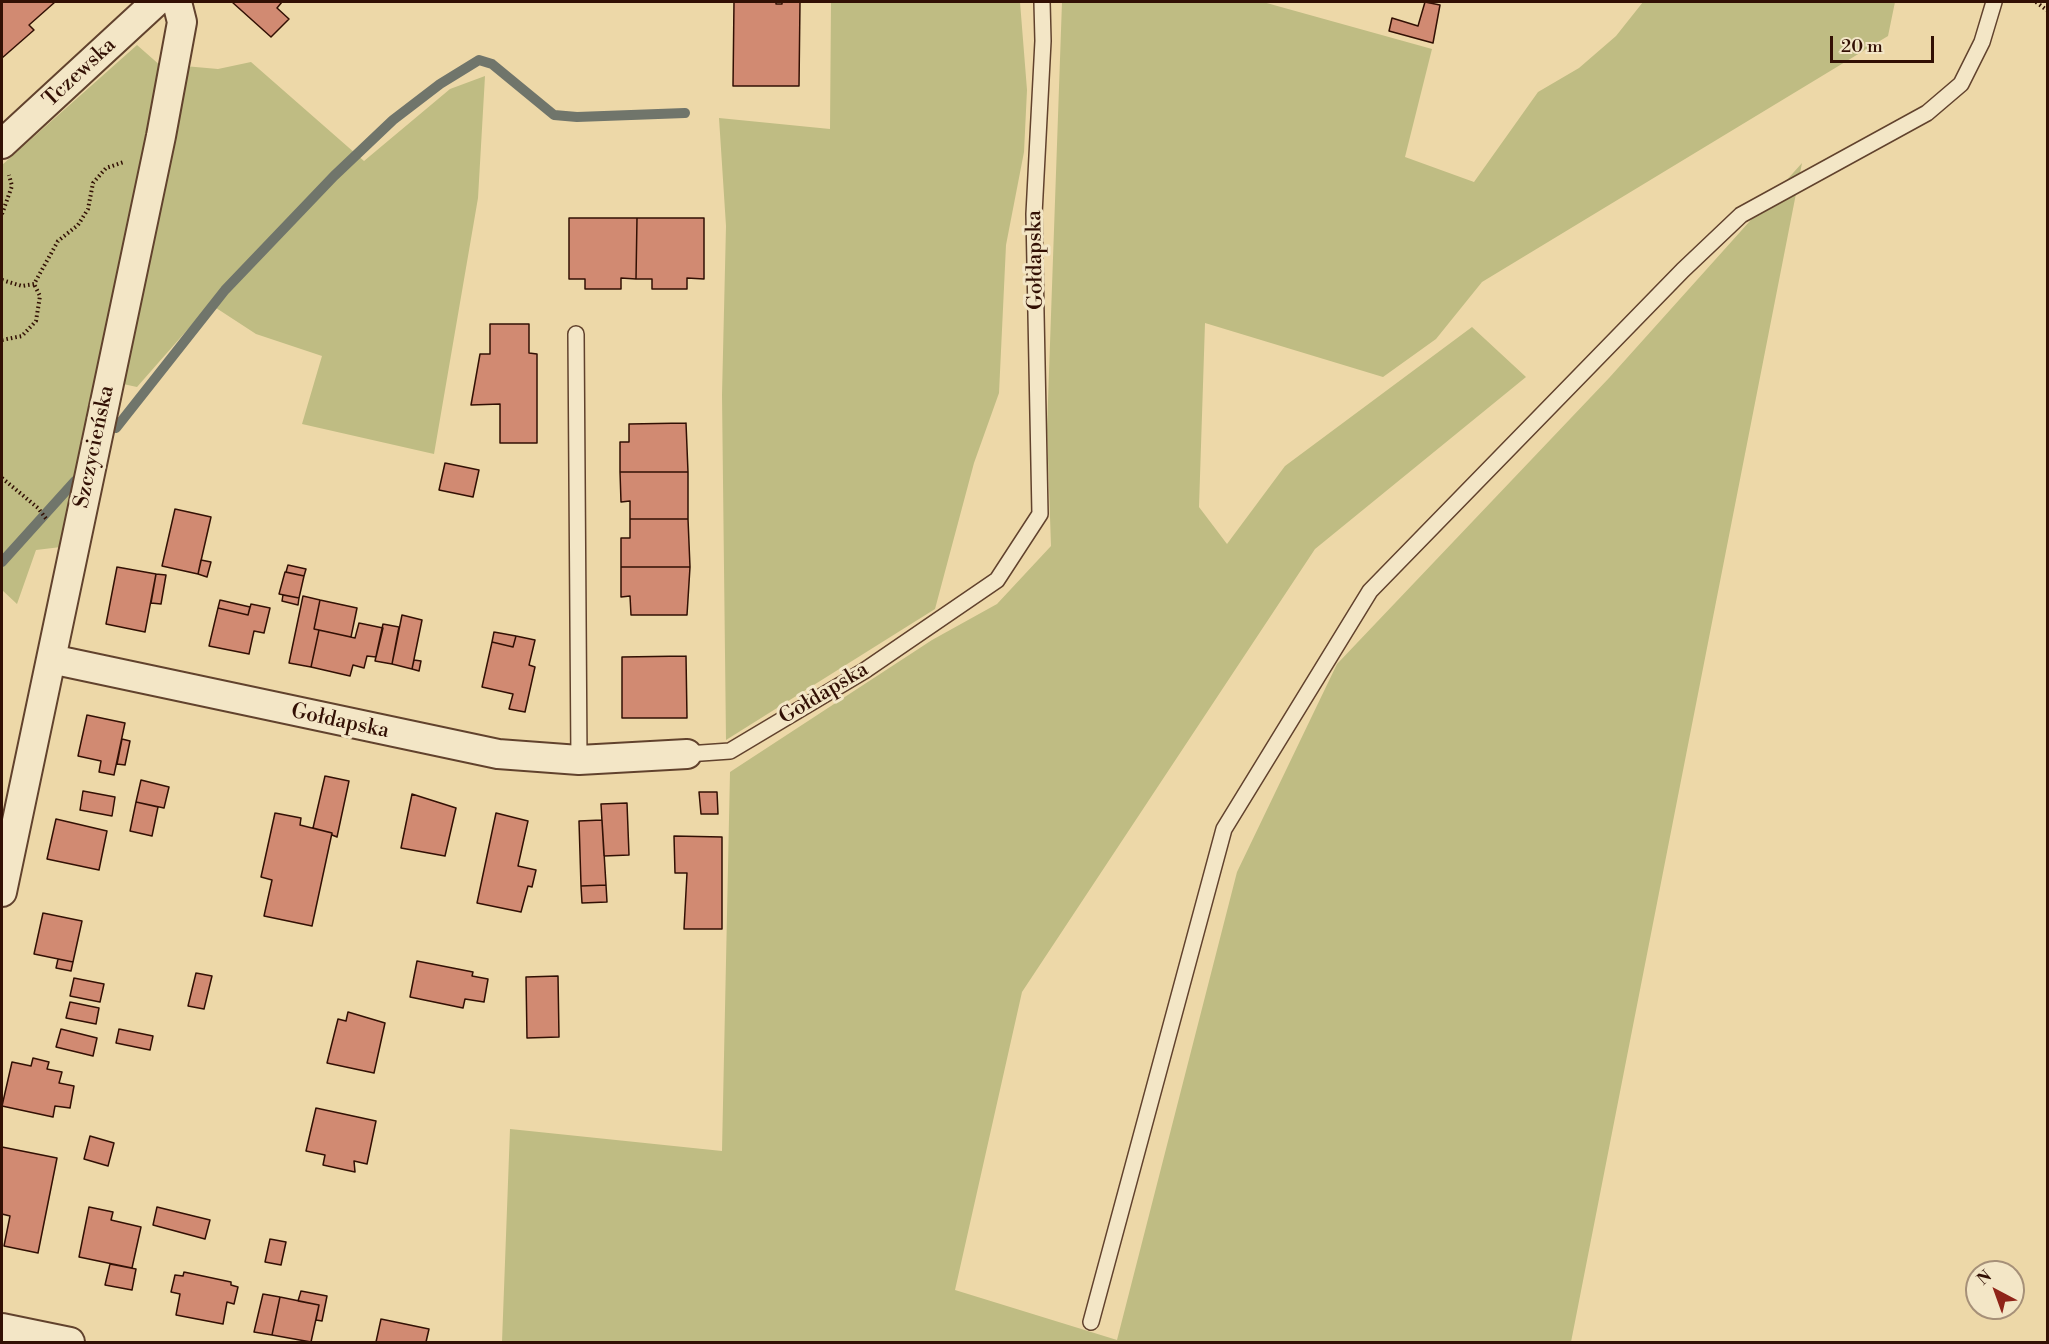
<!DOCTYPE html>
<html>
<head>
<meta charset="utf-8">
<style>
	body { margin:0 }
	#map { position:relative; width:2049px; height:1344px; overflow:hidden; background:#edd8a8; font-family:"Libre Bodoni",serif }
	canvas { display:block }
	.frame { position:absolute; inset:0; border:3px solid #321004; pointer-events:none }
	.north { position:absolute; left:1965px; top:1260px; width:60px; height:60px; box-sizing:border-box; background:#f3e6c6; border:2px solid #a69078; border-radius:50%; rotate:319deg; font-size:16px; font-weight:700; line-height:24px; text-align:center; color:#321004 }
	.north::after { content:''; display:block; margin:auto; width:21px; height:27px; background:#8f2418; clip-path:polygon(50% 0,100% 100%,50% 72%,0 100%) }
	.scale { position:absolute; left:1830px; top:36px; width:104px; height:27px; box-sizing:border-box; border:3px solid #321004; border-top:0; padding-left:8px; font-size:18px; line-height:21px; white-space:nowrap; color:#321004; -webkit-text-stroke:4px #f3e6c6; paint-order:stroke }
</style>
</head>
<body>
<div id="map">
<canvas width="2049" height="1344"></canvas>
<div class="frame"></div>
<div class="north">N</div>
<div class="scale">20 m</div>
</div>
<script>
const c = document.querySelector('canvas').getContext('2d');
c.lineJoin = 'round';
function fill(path, color) {
  c.fillStyle = color;
  c.fill(path, 'evenodd');
}
function toPath(rows) {
  const path = new Path2D();
  for (const r of rows) {
    path.moveTo(r[0], r[1]);
    for (let i = 2; i < r.length; i += 2) path.lineTo(r[i], r[i + 1]);
  }
  return path;
}
function trace(path, color, width, dash) {
  c.strokeStyle = color;
  c.lineWidth = width;
  c.lineCap = dash ? 'butt' : 'round';
  c.setLineDash(dash || []);
  c.stroke(path);
}
function label(font, color, halo, rows, align = 'center') {
  c.font = font + ' "Libre Bodoni",serif';
  c.lineWidth = 6;
  c.setLineDash([]);
  c.textBaseline = 'middle';
  c.strokeStyle = halo;
  c.fillStyle = color;
  for (const [text, x, y, turn = 0] of rows) {
    c.save();
    c.translate(x, y);
    c.rotate((+turn || 0) * Math.PI / 180);
    c.textAlign = isNaN(turn) ? turn : align;
    if (halo) c.strokeText(text, 0, 0);
    c.fillText(text, 0, 0);
    c.restore();
  }
}
fill(toPath([
	[831,2,1020,2,1027,90,1024,152,1006,245,999,393,974,463,935,609,726,740,722,395,726,226,719,118,830,129],
	[1062,2,1263,2,1432,49,1405,157,1474,182,1538,92,1579,68,1616,36,1643,2,1895,2,1888,36,1482,282,1436,339,1383,377,1205,323,1199,507,1227,544,1285,466,1472,327,1526,377,1315,549,1022,992,955,1290,1117,1340,1237,872,1337,664,1609,378,1802,163,1571,1342,502,1342,510,1129,722,1151,730,772,932,640,997,604,1051,546,1047,429],
	[137,45,162,67,61,547,36,550,17,604,2,590,2,165],
	[251,62,364,161,450,89,485,76,478,198,434,454,302,424,322,356,256,334,210,304,137,387,123,384,184,66,218,69]
]), '#bfbc83');
trace(toPath([
	[116,428,225,290,334,176,393,120,440,84,479,60,492,64,554,115,577,117,685,113],
	[2,562,75,481]
]), '#70756b', 10);
const building = toPath([
	[2,2,55,2,29,25,34,30,2,58,2,2],
	[232,2,282,2,277,8,289,19,271,37,232,2],
	[734,2,776,2,776,4,782,4,782,2,800,2,799,86,733,86,734,2],
	[1425,2,1440,5,1433,43,1389,31,1392,18,1418,26,1425,2],
	[569,218,637,218,636,279,621,278,621,289,585,289,585,279,569,279,569,218],
	[637,218,704,218,704,279,687,278,687,289,652,289,652,279,636,279,637,218],
	[490,324,529,324,529,353,537,354,537,443,500,443,500,404,471,405,480,354,490,354,490,324],
	[686,423,688,472,620,472,620,442,629,442,629,424,686,423],
	[445,463,479,470,473,497,439,490,445,463],
	[620,472,688,472,688,519,630,519,630,501,621,502,620,472],
	[175,509,211,517,198,574,162,566,175,509],
	[630,519,688,519,690,567,621,567,621,538,630,538,630,519],
	[201,560,211,562,207,577,198,574,201,560],
	[288,565,306,569,304,576,286,572,288,565],
	[117,567,156,574,145,632,106,624,117,567],
	[621,567,690,567,687,615,631,615,630,596,621,597,621,567],
	[285,572,304,576,299,598,279,594,285,572],
	[156,574,166,575,161,604,151,603,156,574],
	[283,595,299,598,298,605,282,601,283,595],
	[303,596,320,600,314,629,319,630,311,667,289,663,303,596],
	[220,600,250,607,248,615,218,608,220,600],
	[320,600,357,608,351,637,314,629,320,600],
	[251,604,270,608,264,633,254,631,249,654,209,646,218,608,248,615,251,604],
	[402,615,422,620,412,669,392,664,402,615],
	[359,623,383,628,376,657,367,656,364,668,353,665,350,676,311,667,319,630,355,638,359,623],
	[383,624,399,627,392,664,375,661,383,624],
	[494,632,516,636,513,647,492,642,494,632],
	[516,636,535,640,529,665,535,667,525,712,509,709,513,694,482,687,492,642,513,647,516,636],
	[686,656,687,718,622,718,622,657,686,656],
	[414,660,421,661,419,671,412,669,414,660],
	[87,715,125,723,114,775,99,772,101,761,78,756,87,715],
	[122,739,130,741,125,765,117,764,122,739],
	[325,776,349,781,337,837,332,835,332,833,313,828,325,776],
	[141,780,169,787,164,808,136,802,141,780],
	[83,791,115,797,112,816,80,810,83,791],
	[699,792,717,792,718,814,701,814,699,792],
	[412,794,456,808,445,856,401,848,412,794],
	[136,802,158,807,152,836,130,831,136,802],
	[627,803,629,855,604,856,601,804,627,803],
	[275,813,301,818,300,825,332,833,312,926,264,916,272,880,261,877,275,813],
	[496,813,528,821,518,866,536,870,532,887,528,886,521,912,477,903,496,813],
	[56,819,107,831,99,870,47,859,56,819],
	[602,820,606,885,581,886,579,821,602,820],
	[674,836,722,837,722,929,684,929,687,873,675,873,674,836],
	[606,885,607,902,582,903,581,886,606,885],
	[43,913,82,921,73,962,34,954,43,913],
	[58,959,73,962,71,971,56,968,58,959],
	[417,961,473,972,472,976,488,979,484,1002,465,999,463,1008,410,997,417,961],
	[196,973,212,976,204,1009,188,1006,196,973],
	[558,976,559,1037,527,1038,526,977,558,976],
	[74,978,104,984,100,1002,70,996,74,978],
	[70,1002,99,1008,96,1024,66,1018,70,1002],
	[348,1012,385,1023,374,1073,327,1063,338,1019,346,1021,348,1012],
	[61,1029,97,1038,93,1056,56,1047,61,1029],
	[119,1029,153,1036,150,1050,116,1043,119,1029],
	[33,1058,49,1062,47,1069,62,1072,59,1083,74,1086,70,1108,55,1106,53,1117,2,1106,12,1062,31,1066,33,1058],
	[316,1108,376,1121,367,1164,354,1161,355,1172,323,1165,325,1155,306,1151,316,1108],
	[90,1136,114,1143,108,1166,84,1159,90,1136],
	[2,1147,57,1158,38,1253,4,1246,10,1216,2,1214,2,1147],
	[89,1207,113,1212,111,1220,141,1227,132,1268,79,1257,89,1207],
	[157,1207,210,1220,205,1239,153,1225,157,1207],
	[270,1239,286,1242,281,1265,265,1262,270,1239],
	[110,1264,136,1269,132,1290,105,1285,110,1264],
	[184,1272,231,1282,231,1285,238,1287,234,1304,227,1302,223,1324,176,1315,180,1294,171,1292,175,1275,183,1276,184,1272],
	[301,1291,327,1296,322,1321,316,1320,319,1305,298,1301,301,1291],
	[263,1294,280,1297,272,1335,254,1332,263,1294],
	[280,1297,319,1305,311,1342,272,1335,280,1297],
	[381,1319,429,1329,426,1342,376,1342,381,1319]
]);
fill(building, '#d18a72');
trace(building, '#321004', 1.5);
const service = toPath([
	[576,334,579,760],
	[687,754,730,751,864,671,997,580,1040,514,1034,214,1043,41,1042,2],
	[1091,1322,1224,829,1370,591,1683,270,1741,215,1927,113,1961,84,1982,42,1994,2]
]);
const minor = toPath([
	[2,144,156,2],
	[51,659,498,754,579,760,687,754],
	[2,892,161,136,182,22,177,2],
	[2,1328,70,1342]
]);
trace(service, '#61422d', 18);
trace(minor, '#61422d', 32);
trace(toPath([
	[2036,2,2048,11],
	[2,214,12,186,9,175],
	[2,280,22,286,34,284,58,241,78,225,88,209,93,183,106,168,124,162],
	[2,340,22,336,36,321,40,296,34,284],
	[2,478,38,508,47,520]
]), '#321004', 4, [1.5, 3]);
trace(service, '#f3e6c6', 15);
trace(minor, '#f3e6c6', 28);
label('21px', '#321004', '#f3e6c6', [
	["Tczewska",80,73,-43],
	["Gołdapska",1036,260,-91],
	["Szczycieńska",95,447,-78],
	["Gołdapska",824,694,-31],
	["Gołdapska",340,722,12]
]);
</script>
</body>
</html>
